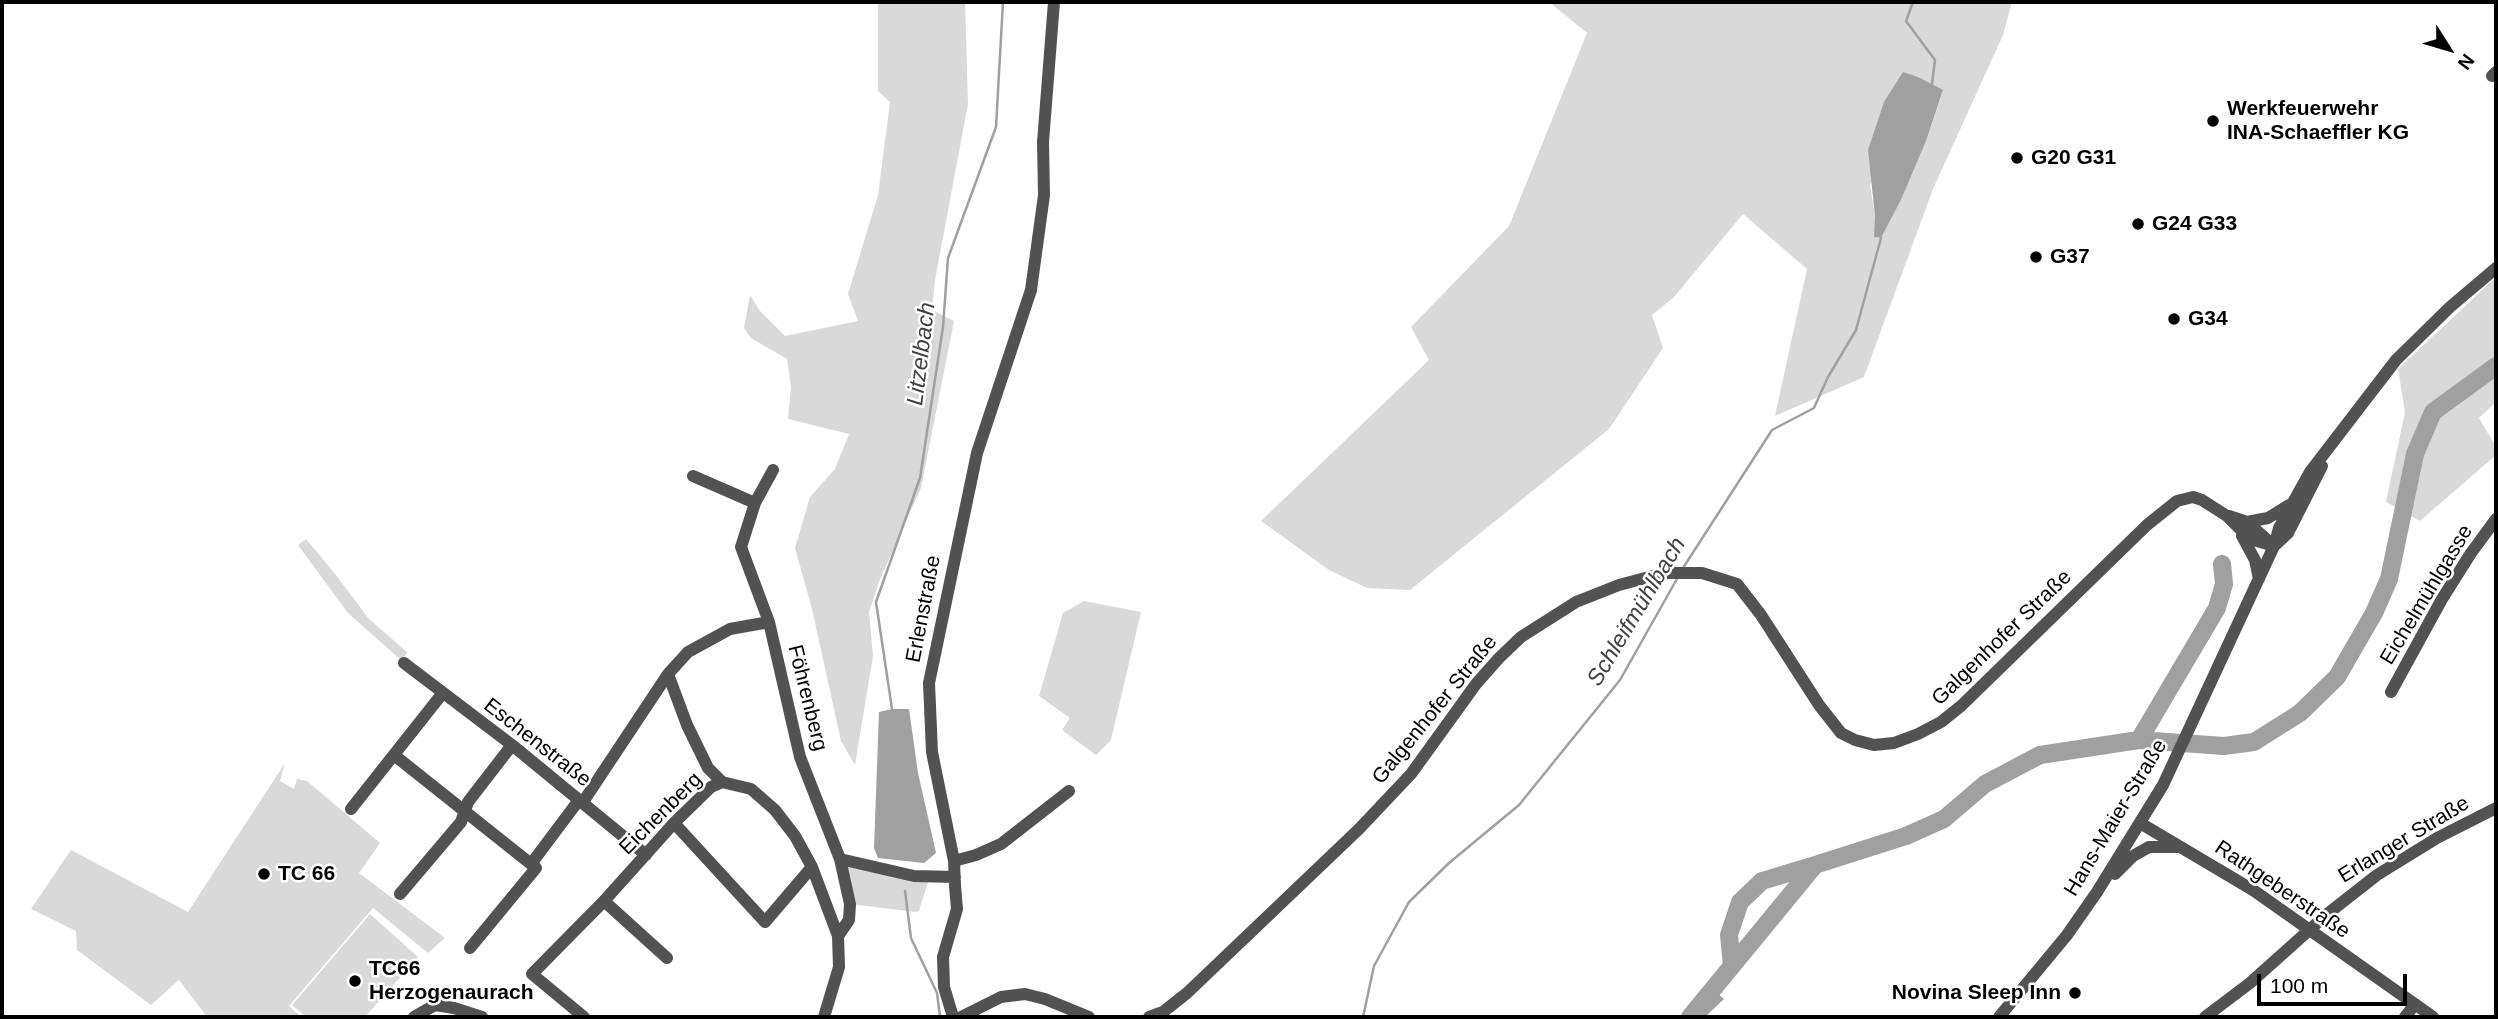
<!DOCTYPE html>
<html>
<head>
<meta charset="utf-8">
<style>
	body { margin:0 }
	#map { position:relative; width:2498px; height:1019px; overflow:hidden; background:#fff; font-family:Helvetica,sans-serif }
	canvas { display:block }
	.frame { position:absolute; inset:0; border:4px solid #000; pointer-events:none }
	.north { position:absolute; left:2414px; top:14px; width:70px; height:70px; -webkit-text-stroke:5px #fff; paint-order:stroke; rotate:127deg; font-size:19px; font-weight:700; line-height:28px; text-align:center; color:#000 }
	.north::after { content:''; display:block; margin:auto; width:24px; height:32px; background:#000; clip-path:polygon(50% 0,100% 100%,50% 72%,0 100%) }
	.scale { position:absolute; left:2257px; top:974px; width:150px; height:32px; box-sizing:border-box; border:4px solid #000; border-top:0; padding-left:9px; font-size:21px; line-height:24px; white-space:nowrap; color:#000; -webkit-text-stroke:5px #fff; paint-order:stroke }
</style>
</head>
<body>
<div id="map">
<canvas width="2498" height="1019"></canvas>
<div class="frame"></div>
<div class="north">N</div>
<div class="scale">100 m</div>
</div>
<script>
const c = document.querySelector('canvas').getContext('2d');
c.lineJoin = 'round';
function fill(path, color) {
  c.fillStyle = color;
  c.fill(path, 'evenodd');
}
function toPath(rows) {
  const path = new Path2D();
  for (const r of rows) {
    path.moveTo(r[0], r[1]);
    for (let i = 2; i < r.length; i += 2) path.lineTo(r[i], r[i + 1]);
  }
  return path;
}
function trace(path, color, width, dash) {
  c.strokeStyle = color;
  c.lineWidth = width;
  c.lineCap = dash ? 'butt' : 'round';
  c.setLineDash(dash || []);
  c.stroke(path);
}
function label(font, color, halo, rows, align = 'center') {
  c.font = font + ' Helvetica,sans-serif';
  c.lineWidth = 5;
  c.setLineDash([]);
  c.textBaseline = 'middle';
  c.strokeStyle = halo;
  c.fillStyle = color;
  for (const [text, x, y, turn = 0] of rows) {
    c.save();
    c.translate(x, y);
    c.rotate((+turn || 0) * Math.PI / 180);
    c.textAlign = isNaN(turn) ? turn : align;
    if (halo) c.strokeText(text, 0, 0);
    c.fillText(text, 0, 0);
    c.restore();
  }
}
fill(toPath([
	[878,2,965,2,968,104,935,280,932,310,954,321,921,488,880,579,869,612,873,656,855,765,841,741,812,609,795,548,810,497,835,469,849,434,788,419,791,387,787,359,751,338,744,328,750,295,760,311,785,336,858,321,848,294,878,195,890,102,878,91],
	[1549,2,2012,2,2003,35,1933,189,1864,377,1775,416,1807,269,1743,214,1674,297,1652,315,1663,348,1609,429,1410,590,1367,588,1329,570,1261,521,1429,360,1411,327,1509,226,1587,33],
	[1943,91,1926,141,1901,200,1881,238,1875,237,1875,216,1870,185],
	[2496,277,2496,402,2479,418,2496,447,2496,455,2420,521,2386,502,2405,412,2398,369],
	[306,539,336,575,369,619,407,652,402,661,348,613,298,545],
	[1084,601,1141,612,1111,740,1096,755,1062,730,1070,718,1039,696,1063,613],
	[285,763,280,781,294,789,297,779,307,781,380,843,359,873,445,938,428,953,373,908,289,1006,301,1017,207,1017,179,980,151,1005,77,950,76,931,31,909,71,850,188,912],
	[840,859,928,882,919,911,915,912,850,904],
	[370,914,418,957,365,1017,306,1017,292,1005]
]), '#d9d9d9');
fill(toPath([
	[1903,72,1918,77,1943,90,1926,141,1901,200,1881,238,1874,237,1875,216,1868,150,1884,102],
	[892,709,909,709,918,773,936,853,924,863,878,858,874,848,879,712],
	[1711,988,1724,999,1705,1017,1681,1017]
]), '#a0a0a0');
trace(toPath([
	[1913,2,1906,21,1935,60,1932,84],
	[1683,568,1772,430,1814,408,1828,377,1856,330,1881,238],
	[892,709,876,602,920,478,943,327,948,258,996,127,1003,2],
	[905,891,911,938,937,993,940,1017],
	[1363,1017,1374,966,1409,902,1449,863,1519,805,1620,680,1678,577]
]), '#a0a0a0', 2.5);
trace(toPath([
	[2139,740,2217,608,2224,584,2222,564],
	[1732,966,1729,935,1740,902,1762,881,1815,865],
	[1690,1017,1815,865,1906,836,1944,819,1985,784,2040,755,2139,740,2224,746,2254,742,2300,713,2337,677,2374,613,2389,579,2415,454,2433,412,2496,366]
]), '#a0a0a0', 18);
trace(toPath([
	[2492,76,2496,72],
	[773,470,755,503,741,547,769,622,800,757,840,859,850,904,849,920,838,936],
	[693,476,755,503],
	[2229,516,2247,522,2274,546],
	[2247,522,2268,518,2289,505],
	[2242,536,2255,560,2259,579],
	[2274,546,2288,533,2322,466],
	[404,663,512,745,646,855],
	[2391,692,2442,599,2471,553,2496,519],
	[394,755,536,868,470,948],
	[722,782,708,768,687,725,668,674,688,652,730,629,769,622],
	[583,802,668,674],
	[351,809,442,694],
	[674,823,765,922,812,867],
	[2140,823,2253,890,2433,1017],
	[840,859,914,876,955,877],
	[954,861,976,855,1001,844,1069,791],
	[531,864,579,800],
	[2115,874,2133,856,2149,847,2178,847],
	[400,894,461,822,468,802,512,745],
	[604,901,667,958],
	[414,1017,435,1005,454,1008,482,1017],
	[584,1017,532,974,604,901,674,823,711,787,722,782,751,789,775,810,795,836,812,867,838,936,839,967,824,1017],
	[953,1017,944,987,943,957,957,909,955,886,954,861,932,752,929,683,977,453,1031,290,1044,195,1043,142,1054,2],
	[961,1017,1001,997,1025,994,1045,999,1089,1017],
	[1149,1017,1163,1012,1187,993,1359,829,1411,774,1476,684,1499,658,1521,637,1576,602,1619,585,1664,573,1702,573,1737,584,1761,615,1819,705,1841,733,1855,740,1874,745,1894,743,1918,734,1941,722,1961,706,2147,525,2177,501,2193,497,2202,500,2227,516,2250,539,2274,546],
	[1999,1017,2067,935,2097,892,2163,785,2274,546,2279,528,2310,472,2396,360,2450,307,2496,268],
	[2205,1017,2250,983,2326,915,2377,875,2437,838,2496,808],
	[2405,1017,2415,1004]
]), '#525252', 12);
for (const [x, y, r, color] of [
	[2213,121,7,"#000"],
	[2017,158,7,"#000"],
	[2138,224,7,"#000"],
	[2036,257,7,"#000"],
	[2174,319,7,"#000"],
	[264,874,7,"#000"],
	[355,981,7,"#000"],
	[2075,993,7,"#000"]
]) {
  const dot = new Path2D();
  dot.arc(x, y, r, 0, 2 * Math.PI);
  c.fillStyle = color;
  c.fill(dot);
  trace(dot, '#fff', 2.5);
}
label('bold 21px', '#000', '#fff', [
	["Werkfeuerwehr",2227,109],
	["INA-Schaeffler KG",2227,133],
	["G20 G31",2031,158],
	["G24 G33",2152,224],
	["G37",2050,257],
	["G34",2188,319],
	["TC 66",278,874],
	["TC66",369,969],
	["Herzogenaurach",369,993],
	["Novina Sleep Inn",2061,993,"right"]
], 'left');
label('21px', '#000', '#fff', [
	["Eichelmühlgasse",2427,595,-59],
	["Erlenstraße",924,609,-79],
	["Galgenhofer Straße",2002,638,-44],
	["Föhrenberg",807,698,76],
	["Galgenhofer Straße",1435,710,-51],
	["Eschenstraße",537,743,38],
	["Eichenberg",661,814,-45],
	["Hans-Maier-Straße",2116,818,-59],
	["Erlanger Straße",2404,840,-31],
	["Rathgeberstraße",2282,890,34]
]);
label('italic 23px', '#414141', '#fff', [
	["Litzelbach",922,354,-83],
	["Schleifmühlbach",1637,612,-59]
]);
</script>
</body>
</html>
